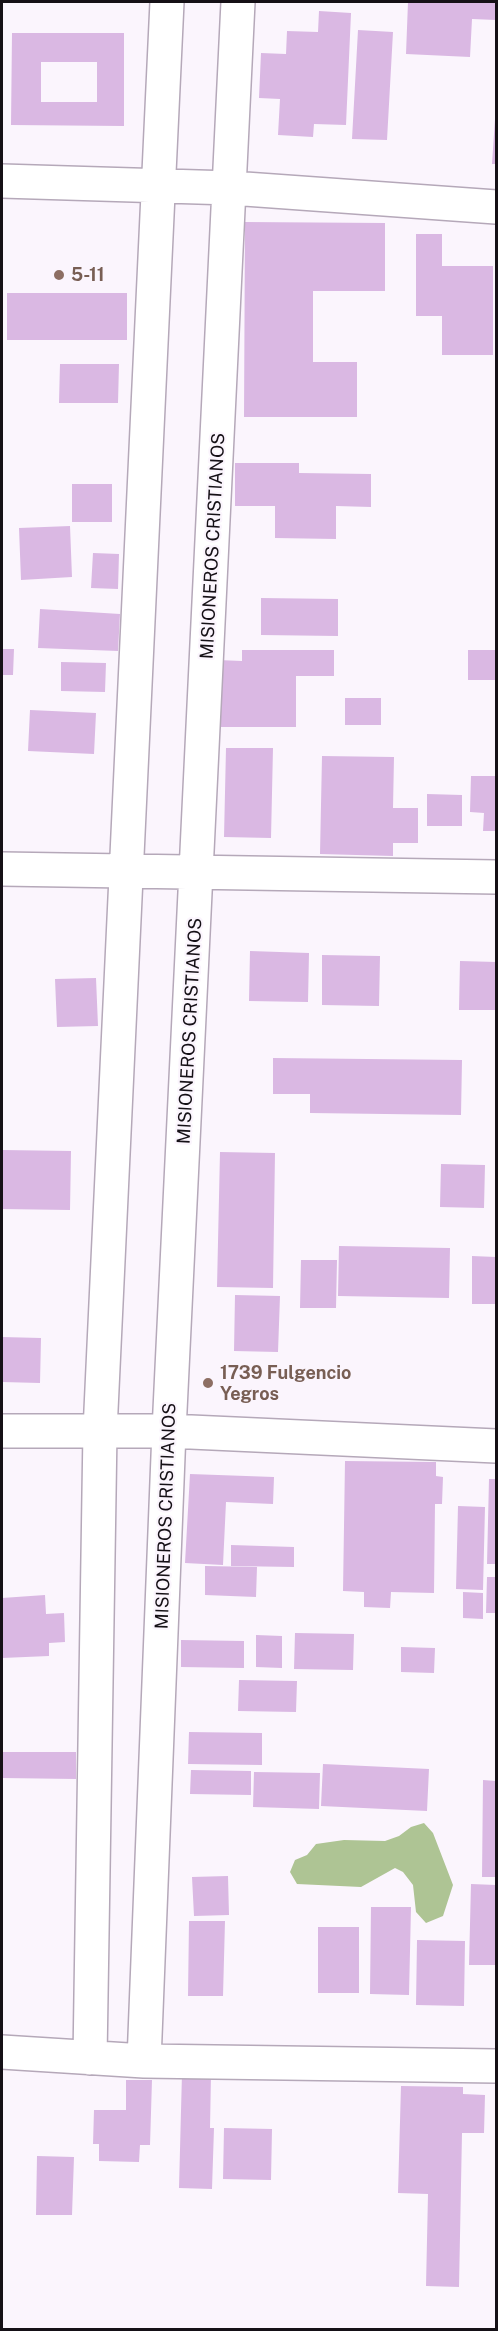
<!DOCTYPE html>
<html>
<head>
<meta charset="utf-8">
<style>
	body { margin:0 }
	#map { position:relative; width:498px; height:2331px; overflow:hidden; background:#fbf5fd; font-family:"Public Sans",sans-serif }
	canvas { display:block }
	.frame { position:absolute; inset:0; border:3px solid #151016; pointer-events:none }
</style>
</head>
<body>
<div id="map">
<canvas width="498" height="2331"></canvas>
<div class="frame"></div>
</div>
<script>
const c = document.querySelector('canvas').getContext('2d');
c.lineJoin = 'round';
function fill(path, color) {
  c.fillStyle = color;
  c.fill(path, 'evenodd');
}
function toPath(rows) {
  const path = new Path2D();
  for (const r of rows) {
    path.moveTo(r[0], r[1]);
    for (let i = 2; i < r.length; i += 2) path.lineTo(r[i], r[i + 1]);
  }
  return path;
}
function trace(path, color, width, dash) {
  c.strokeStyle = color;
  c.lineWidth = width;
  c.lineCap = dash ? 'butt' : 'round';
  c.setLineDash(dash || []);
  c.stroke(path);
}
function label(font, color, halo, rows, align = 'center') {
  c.font = font + ' "Public Sans",sans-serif';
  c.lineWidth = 4.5;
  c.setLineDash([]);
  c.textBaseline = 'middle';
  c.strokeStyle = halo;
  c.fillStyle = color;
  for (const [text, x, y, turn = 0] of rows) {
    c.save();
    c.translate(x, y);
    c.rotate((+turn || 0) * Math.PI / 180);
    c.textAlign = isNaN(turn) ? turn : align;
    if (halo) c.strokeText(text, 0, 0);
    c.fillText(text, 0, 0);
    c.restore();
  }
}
fill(toPath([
	[424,1823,433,1833,453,1885,443,1916,426,1923,416,1912,413,1885,403,1872,395,1868,361,1887,297,1884,290,1872,295,1860,307,1855,316,1844,344,1840,385,1841,399,1836,411,1827]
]), '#aec494');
fill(toPath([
	[408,2,496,2,496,20,472,19,470,57,406,54],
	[319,11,351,13,346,125,314,124,313,137,278,135,280,99,259,98,261,53,286,54,287,31,318,32],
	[358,30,393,32,387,140,352,139],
	[12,33,124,33,124,126,11,125],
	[41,62,97,62,97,102,41,102],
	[495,119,496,119,496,164,492,164],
	[245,222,385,223,385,291,313,291,313,362,357,362,357,417,244,417],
	[416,234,442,234,442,266,493,266,493,355,442,355,442,316,416,316],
	[7,293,127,293,127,340,7,340],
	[60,364,119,364,118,403,59,403],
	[235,463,299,463,299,473,371,474,371,507,336,506,336,539,275,538,275,506,235,506],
	[72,484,112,484,112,522,72,522],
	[70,526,72,577,21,580,19,528],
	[93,553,119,554,118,589,91,588],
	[261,598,338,599,338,636,261,635],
	[40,609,120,614,118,651,38,648],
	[2,649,14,649,13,675,2,675],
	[242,650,334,650,334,676,296,676,296,727,217,727,218,660,242,661],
	[468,650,496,650,496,680,468,680],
	[61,662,106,663,105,692,61,691],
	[345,698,381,698,381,725,345,725],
	[30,710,96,713,94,754,28,751],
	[226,748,273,748,271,838,224,837],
	[322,756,394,757,393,808,418,808,418,843,393,843,393,856,320,854],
	[471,776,496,776,496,831,483,831,484,813,470,812],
	[427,794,462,795,462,826,427,826],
	[250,951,309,953,308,1002,249,1001],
	[322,955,380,956,379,1006,322,1005],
	[460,961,496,962,496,1010,459,1010],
	[96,978,98,1026,57,1027,55,979],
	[273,1058,462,1060,461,1115,310,1113,310,1094,273,1094],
	[2,1150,71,1151,70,1210,2,1209],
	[220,1152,275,1153,273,1288,217,1287],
	[441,1164,485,1165,484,1208,440,1207],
	[339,1246,450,1248,449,1298,338,1296],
	[472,1256,496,1257,496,1304,472,1304],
	[301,1260,337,1260,336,1308,300,1308],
	[235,1295,280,1296,278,1352,234,1351],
	[2,1337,41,1338,40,1383,2,1382],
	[345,1461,436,1462,436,1476,443,1477,442,1504,435,1504,434,1593,391,1592,390,1608,364,1607,364,1592,343,1591],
	[190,1474,274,1477,273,1504,226,1502,223,1565,185,1563],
	[489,1479,496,1479,496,1564,487,1564],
	[458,1506,485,1507,483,1590,456,1589],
	[231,1545,294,1547,294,1567,231,1566],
	[205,1566,257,1567,256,1597,205,1595],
	[487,1577,496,1577,496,1613,486,1613],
	[463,1592,483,1593,483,1619,463,1618],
	[45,1595,46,1614,64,1613,65,1642,49,1643,49,1656,2,1658,2,1598],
	[295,1633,354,1634,353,1670,294,1669],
	[256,1635,282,1636,282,1668,256,1667],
	[181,1640,244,1641,244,1668,181,1667],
	[401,1647,435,1648,434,1673,401,1672],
	[239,1680,297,1681,296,1712,238,1711],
	[189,1732,262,1733,262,1765,188,1764],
	[2,1752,76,1752,76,1779,2,1778],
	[323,1764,429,1769,427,1811,321,1806],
	[191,1770,251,1771,251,1795,190,1794],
	[254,1772,320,1773,319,1809,253,1807],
	[483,1780,496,1781,496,1877,482,1877],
	[228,1876,229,1915,194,1916,192,1877],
	[471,1884,496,1885,496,1965,469,1965],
	[371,1907,411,1907,409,1995,370,1994],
	[189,1921,225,1921,223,1996,188,1996],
	[318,1927,359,1927,359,1993,318,1993],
	[417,1940,465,1941,464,2006,416,2005],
	[182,2073,211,2074,210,2128,214,2128,212,2189,179,2188],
	[126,2080,152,2080,150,2145,140,2145,139,2162,99,2161,99,2144,93,2144,94,2110,126,2110],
	[401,2086,463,2087,463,2094,485,2095,484,2133,462,2133,459,2287,426,2286,428,2194,398,2193],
	[224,2128,272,2129,271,2180,223,2179],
	[37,2156,74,2157,72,2215,36,2215]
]), '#dab8e3');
const minor = toPath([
	[2,181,231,188,496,207],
	[2,869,496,877],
	[2,1431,169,1431,496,1446],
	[2,2052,144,2061,496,2066],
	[90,2058,100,1431,167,2],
	[144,2061,169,1431,238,2]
]);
trace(minor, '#b5a8b9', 36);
trace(minor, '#fff', 33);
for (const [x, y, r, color] of [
	[59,275,6,"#8d6e63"],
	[208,1383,6,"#8d6e63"]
]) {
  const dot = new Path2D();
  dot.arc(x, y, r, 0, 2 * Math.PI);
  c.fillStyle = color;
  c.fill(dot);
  trace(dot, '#fbf5fd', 2);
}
label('bold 18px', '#785e54', '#fbf5fd', [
	["5-11",71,275],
	["1739 Fulgencio",220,1373],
	["Yegros",220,1394]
], 'left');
label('18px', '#151016', '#fbf5fd', [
	["MISIONEROS CRISTIANOS",213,546,-87],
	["MISIONEROS CRISTIANOS",190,1031,-87],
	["MISIONEROS CRISTIANOS",166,1516,-88]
]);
</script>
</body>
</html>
